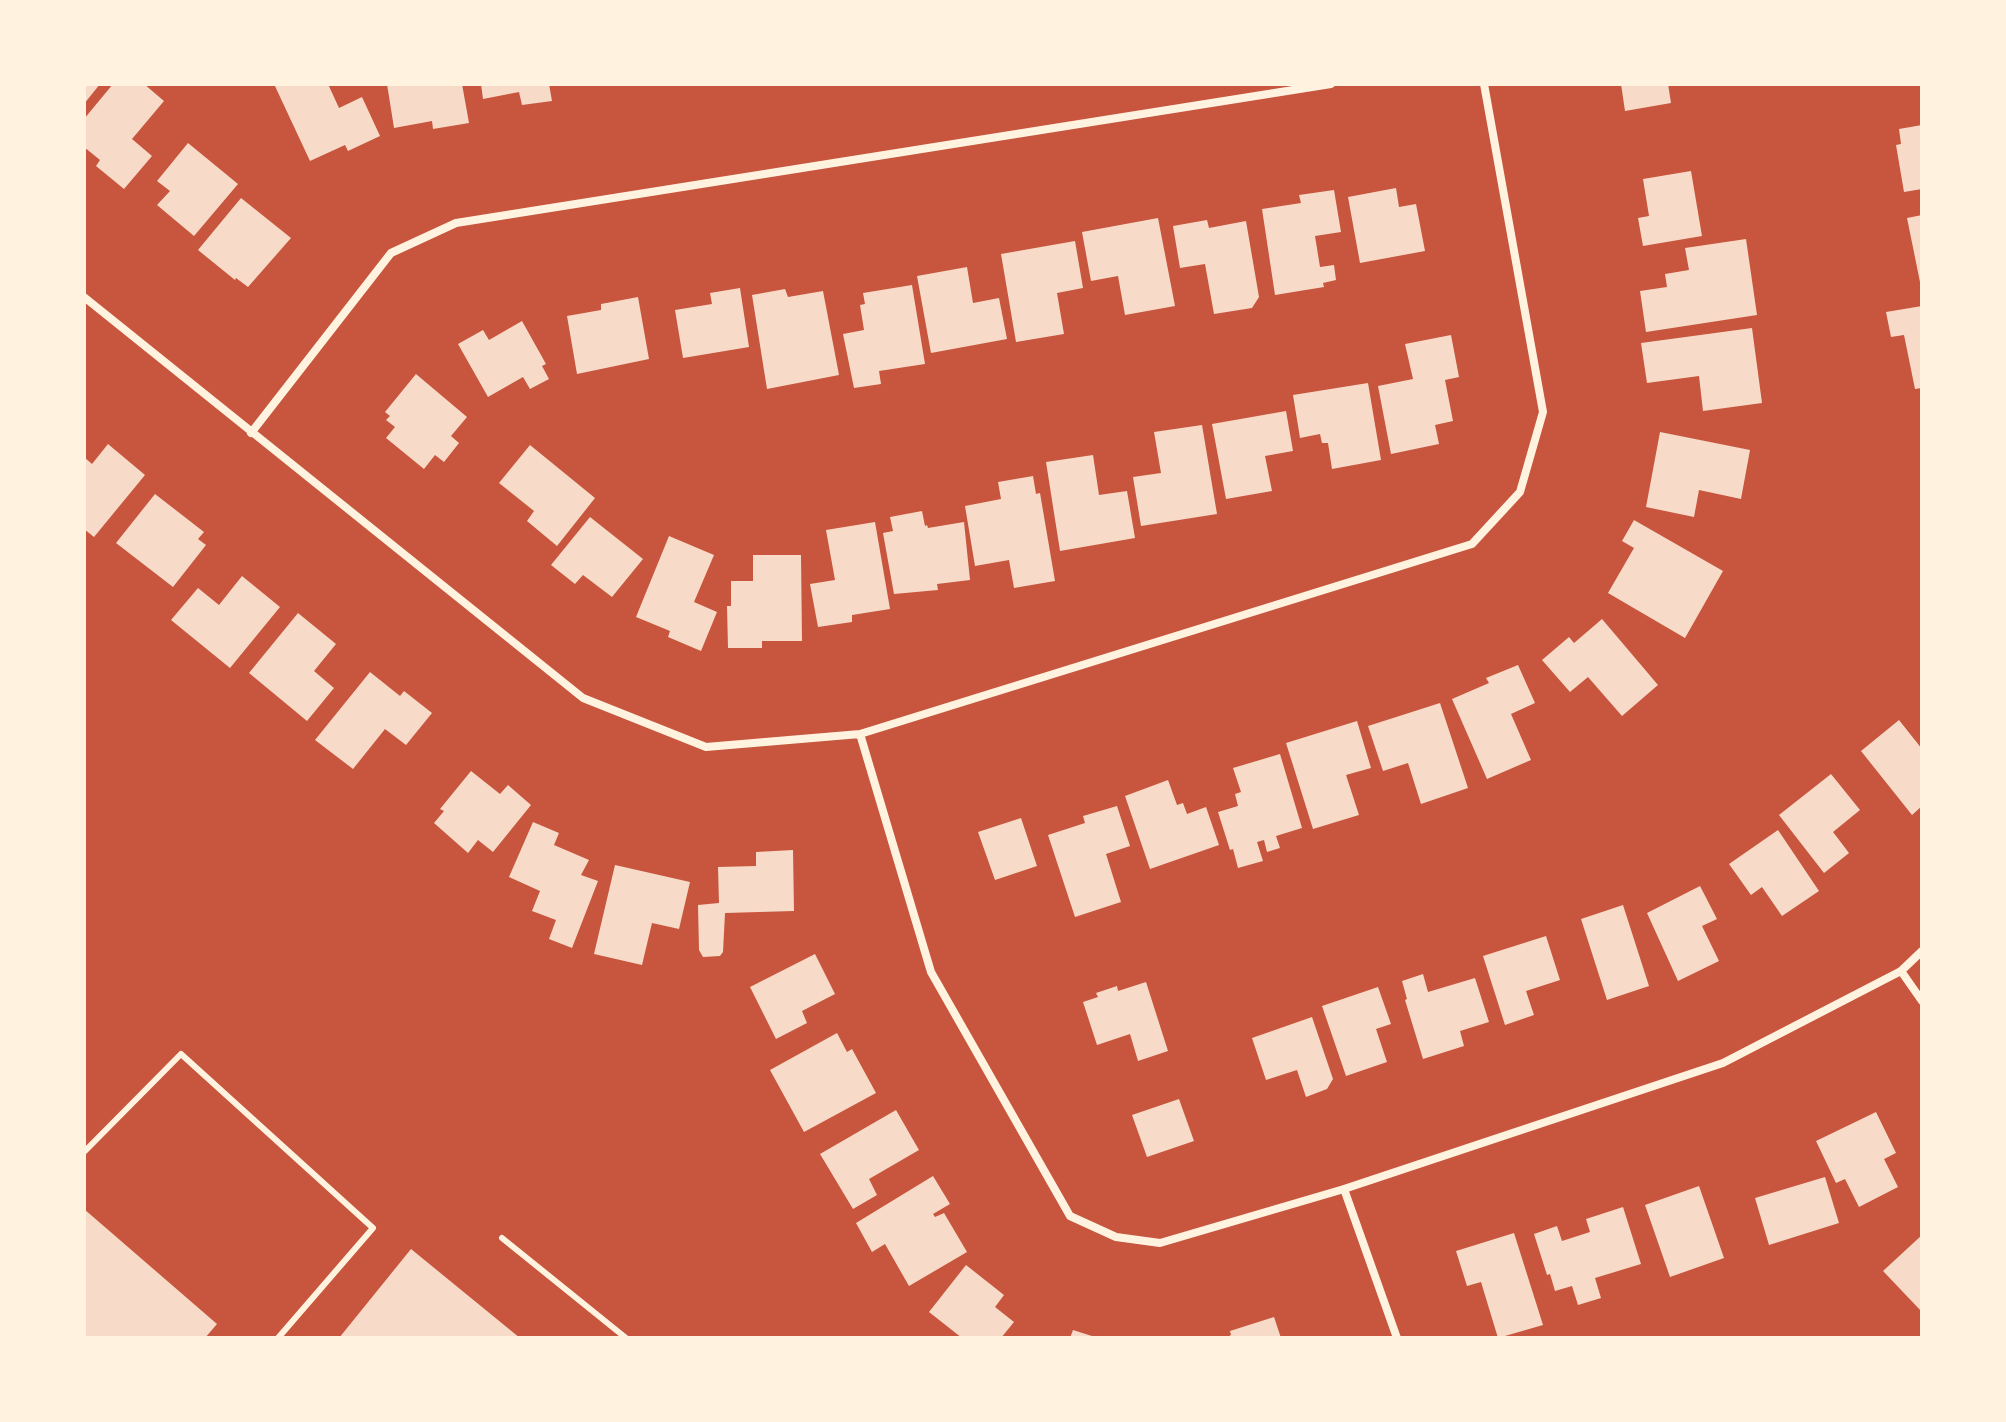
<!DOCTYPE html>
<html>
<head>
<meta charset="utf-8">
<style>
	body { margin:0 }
	#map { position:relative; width:2006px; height:1422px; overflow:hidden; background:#c8553d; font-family:"Fira Sans",sans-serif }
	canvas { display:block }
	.frame { position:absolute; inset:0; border:86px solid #fff3e0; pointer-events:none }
</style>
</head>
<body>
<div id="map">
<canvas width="2006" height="1422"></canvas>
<div class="frame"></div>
</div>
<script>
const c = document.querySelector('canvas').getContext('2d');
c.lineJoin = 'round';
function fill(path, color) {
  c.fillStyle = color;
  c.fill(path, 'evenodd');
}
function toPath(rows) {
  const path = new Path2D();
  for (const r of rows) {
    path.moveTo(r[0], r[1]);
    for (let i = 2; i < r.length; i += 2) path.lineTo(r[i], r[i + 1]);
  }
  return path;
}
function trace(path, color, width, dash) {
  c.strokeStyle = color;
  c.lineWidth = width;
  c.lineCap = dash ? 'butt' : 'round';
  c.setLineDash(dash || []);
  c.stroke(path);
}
fill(toPath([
	[84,84,100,84,84,104],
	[113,84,144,84,164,101,132,139,152,156,124,189,96,166,100,160,84,147,84,119],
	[274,84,328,84,339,108,362,97,380,136,348,151,345,145,310,161],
	[387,84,462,84,469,123,433,129,432,121,394,128],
	[481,84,549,84,552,101,522,105,519,92,483,99],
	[1621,84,1668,84,1671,103,1625,111],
	[1922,125,1922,189,1904,192,1896,145,1901,144,1899,129],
	[188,143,238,184,194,236,157,205,170,191,157,181],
	[1691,171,1702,236,1643,246,1638,218,1649,216,1643,179],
	[1396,188,1399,207,1416,204,1425,251,1360,263,1348,197],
	[1334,190,1341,232,1315,236,1320,267,1334,265,1336,280,1323,283,1324,287,1275,295,1262,209,1301,203,1299,195],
	[241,198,291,238,248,287,236,278,235,280,198,250],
	[1922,215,1922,287,1921,287,1907,218],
	[1158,218,1175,306,1125,315,1118,276,1091,281,1082,232],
	[1207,220,1209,228,1246,221,1259,297,1252,308,1214,314,1205,264,1180,268,1173,226],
	[1746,239,1757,315,1646,332,1640,291,1667,287,1665,274,1689,270,1685,248],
	[1075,241,1083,288,1057,293,1064,334,1016,342,1001,254],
	[967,267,973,303,999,298,1007,339,931,353,917,276],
	[912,285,925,364,879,371,881,384,854,388,843,334,864,330,860,305,865,304,863,293],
	[740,288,749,347,683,358,675,310,712,304,710,293],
	[785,289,788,297,823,291,839,375,767,389,752,295],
	[638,297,649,359,577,374,567,316,601,310,601,304],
	[1922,306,1922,388,1915,389,1904,335,1891,337,1886,312],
	[522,321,546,364,542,366,549,379,530,389,523,377,488,397,458,344,483,330,489,340],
	[1752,328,1762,403,1703,411,1699,376,1647,383,1641,343],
	[1451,335,1459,377,1445,380,1453,421,1435,425,1439,444,1391,454,1378,386,1413,379,1405,344],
	[416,374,467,417,451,436,459,443,444,462,435,455,424,469,386,438,395,427,386,420,390,416,385,412],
	[1368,383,1381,460,1332,469,1328,443,1322,443,1320,434,1300,438,1293,395],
	[1286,411,1293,451,1265,456,1272,491,1226,499,1212,424],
	[1202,425,1217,514,1141,526,1133,477,1161,473,1154,432],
	[1660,432,1750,450,1741,499,1699,490,1694,517,1646,507],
	[108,444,145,475,94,537,84,529,84,457,92,464],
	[530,445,595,498,557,546,527,521,534,511,499,483],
	[1093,455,1099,495,1127,491,1135,538,1060,551,1046,462],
	[1033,476,1036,494,1040,493,1055,581,1014,588,1009,560,975,566,965,506,1001,499,998,482],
	[155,494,204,532,198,539,206,545,173,587,116,543],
	[922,511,925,526,927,525,928,528,964,522,970,580,937,584,938,590,894,594,883,533,893,531,890,517],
	[590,517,643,559,612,597,583,575,575,584,551,565],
	[1634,520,1723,571,1685,638,1608,593,1634,548,1622,541],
	[875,522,890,609,852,615,852,622,818,627,810,584,835,580,826,530],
	[669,536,714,555,694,602,717,612,701,651,668,637,670,631,636,617],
	[753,555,801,555,802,641,762,641,762,648,728,648,727,606,731,606,731,581,753,581],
	[242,576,280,607,230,668,171,620,198,588,219,605],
	[298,613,336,644,314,671,334,688,307,721,249,673],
	[1602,619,1658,685,1622,716,1588,677,1570,692,1542,660,1569,637,1574,643],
	[1518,665,1535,703,1511,714,1531,760,1487,779,1452,699,1489,683,1486,678],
	[370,672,400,696,404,691,432,713,406,745,385,729,353,769,315,740],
	[1440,703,1468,788,1421,804,1408,763,1383,771,1368,726],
	[1899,720,1922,749,1922,806,1912,815,1861,751],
	[1357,721,1371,768,1346,775,1359,815,1313,829,1286,743],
	[1280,754,1302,828,1276,836,1280,848,1267,852,1264,840,1257,842,1263,861,1238,868,1233,849,1230,850,1218,812,1238,806,1235,794,1241,792,1233,768],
	[471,771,500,794,508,785,531,805,493,852,478,840,468,853,434,823,444,811,440,809],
	[1831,774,1860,810,1833,832,1849,853,1824,873,1779,815],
	[1168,780,1177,805,1183,803,1187,814,1206,807,1219,845,1150,869,1125,796],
	[1117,806,1130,846,1106,854,1121,902,1075,917,1048,835,1085,823,1083,816],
	[1021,818,1037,866,995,880,978,832],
	[533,822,559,833,554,845,589,860,581,875,598,881,572,948,549,939,556,920,532,911,540,891,509,877],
	[1778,830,1819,891,1782,916,1762,887,1751,895,1729,864],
	[793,850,794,911,725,913,723,952,720,956,703,957,699,950,698,905,719,903,718,867,756,866,756,852],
	[615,865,690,882,679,929,652,923,642,965,594,954],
	[1700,886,1717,919,1702,926,1719,961,1678,981,1647,913],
	[1623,905,1649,986,1607,1000,1581,919],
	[1546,936,1560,980,1526,991,1534,1015,1505,1025,1483,956],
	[815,954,835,994,802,1011,807,1023,776,1039,750,987],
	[1423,974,1428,992,1475,978,1489,1022,1460,1031,1464,1046,1423,1059,1405,1000,1407,999,1402,981],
	[1146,982,1168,1051,1138,1061,1130,1034,1097,1045,1083,1002,1098,997,1096,993,1117,986,1118,991],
	[1378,987,1391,1024,1376,1029,1387,1062,1346,1076,1322,1006],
	[1312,1017,1333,1079,1327,1089,1306,1097,1297,1070,1266,1080,1252,1038],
	[837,1033,847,1052,852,1049,876,1093,804,1132,770,1070],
	[1179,1099,1194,1141,1147,1157,1132,1115],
	[896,1110,919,1150,869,1179,877,1195,853,1209,820,1154],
	[1876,1112,1896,1153,1884,1159,1898,1187,1859,1207,1845,1179,1836,1183,1816,1141],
	[933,1176,950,1204,933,1214,935,1217,944,1213,967,1252,909,1286,885,1244,872,1252,856,1223],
	[1825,1177,1839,1223,1769,1245,1755,1198],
	[1699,1186,1724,1258,1670,1277,1645,1205],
	[1623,1207,1641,1264,1595,1278,1601,1298,1578,1305,1572,1286,1555,1291,1550,1274,1547,1275,1534,1234,1557,1226,1562,1241,1590,1232,1586,1219],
	[84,1209,217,1324,205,1338,84,1338],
	[1514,1233,1543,1325,1498,1338,1481,1282,1467,1286,1456,1251],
	[1922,1235,1922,1312,1883,1271],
	[411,1249,520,1338,339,1338],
	[966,1265,1004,1295,995,1307,1014,1322,1001,1338,962,1338,929,1312],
	[1274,1317,1281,1338,1225,1338,1231,1335,1230,1331],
	[1073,1330,1095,1337,1095,1338,1070,1338]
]), '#f7dbc8');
trace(toPath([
	[84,1152,181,1054,373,1228,278,1338],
	[502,1238,626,1338]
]), '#fff3e0', 6);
trace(toPath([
	[84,297,583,698,706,747,860,734,1472,544,1520,492,1543,412,1484,84],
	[251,433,391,253,456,223,1331,84],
	[860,734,931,972,1070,1216,1116,1237,1160,1243,1344,1189,1723,1063,1901,971,1922,951],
	[1901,971,1922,1001],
	[1344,1189,1397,1338]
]), '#fff3e0', 8);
</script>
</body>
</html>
